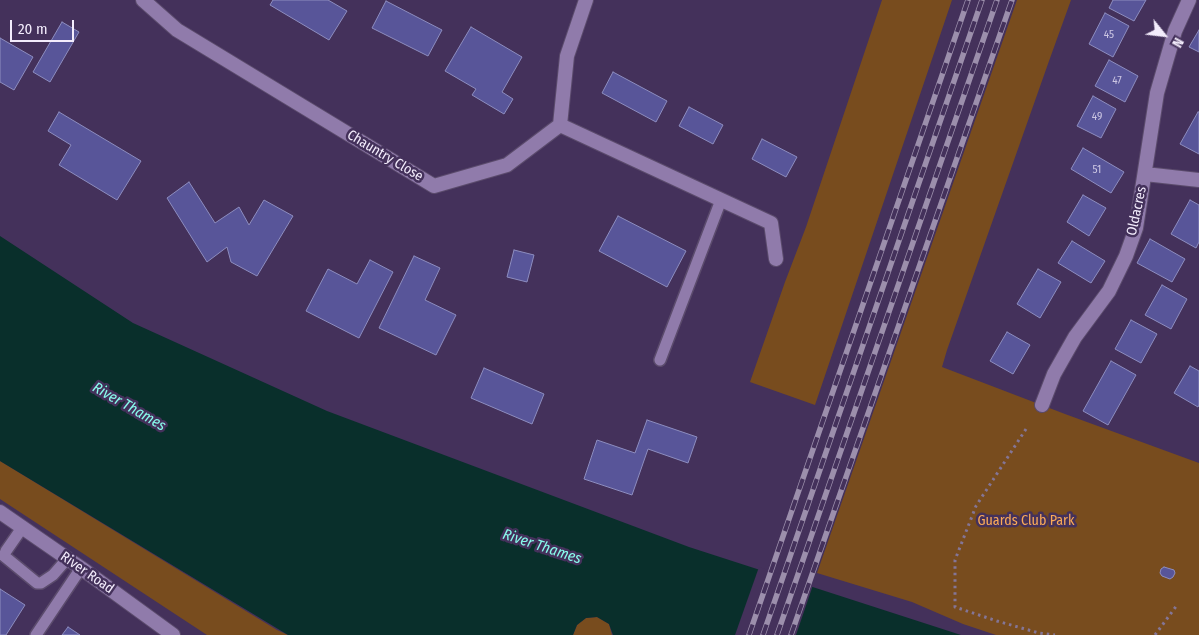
<!DOCTYPE html>
<html>
<head>
<meta charset="utf-8">
<style>
	body { margin:0 }
	#map { position:relative; width:1199px; height:635px; overflow:hidden; background:#44315b; font-family:"Fira Sans Condensed",sans-serif }
	canvas { display:block }
	.north { position:absolute; left:1139px; top:10px; width:50px; height:50px; -webkit-text-stroke:4px #44315b; paint-order:stroke; rotate:119deg; font-size:14px; font-weight:700; line-height:20px; text-align:center; color:#f3ecfc }
	.north::after { content:''; display:block; margin:auto; width:18px; height:22px; background:#f3ecfc; clip-path:polygon(50% 0,100% 100%,50% 72%,0 100%) }
	.scale { position:absolute; left:10px; top:20px; width:64px; height:22px; box-sizing:border-box; border:2px solid #f3ecfc; border-top:0; padding-left:6px; font-size:15px; line-height:18px; white-space:nowrap; color:#f3ecfc; -webkit-text-stroke:4px #44315b; paint-order:stroke }
</style>
</head>
<body>
<div id="map">
<canvas width="1199" height="635"></canvas>
<div class="north">N</div>
<div class="scale">20 m</div>
</div>
<script>
const c = document.querySelector('canvas').getContext('2d');
c.lineJoin = 'round';
function fill(path, color) {
  c.fillStyle = color;
  c.fill(path, 'evenodd');
}
function toPath(rows) {
  const path = new Path2D();
  for (const r of rows) {
    path.moveTo(r[0], r[1]);
    for (let i = 2; i < r.length; i += 2) path.lineTo(r[i], r[i + 1]);
  }
  return path;
}
function trace(path, color, width, dash) {
  c.strokeStyle = color;
  c.lineWidth = width;
  c.lineCap = dash ? 'butt' : 'round';
  c.setLineDash(dash || []);
  c.stroke(path);
}
function label(font, color, halo, rows, align = 'center') {
  c.font = font + ' "Fira Sans Condensed",sans-serif';
  c.lineWidth = 5;
  c.setLineDash([]);
  c.textBaseline = 'middle';
  c.strokeStyle = halo;
  c.fillStyle = color;
  for (const [text, x, y, turn = 0] of rows) {
    c.save();
    c.translate(x, y);
    c.rotate((+turn || 0) * Math.PI / 180);
    c.textAlign = isNaN(turn) ? turn : align;
    if (halo) c.strokeText(text, 0, 0);
    c.fillText(text, 0, 0);
    c.restore();
  }
}
fill(toPath([
	[882,0,952,0,815,405,750,382,785,282,806,227],
	[1017,0,1071,0,1049,61,947,350,942,367,1065,414,1199,463,1199,635,996,635,963,624,912,602,817,573],
	[0,461,277,630,288,635,207,635,0,499],
	[597,617,609,624,612,635,573,635,577,625,586,618]
]), '#784c1e');
fill(toPath([
	[0,236,133,323,327,411,689,547,961,635,613,635,609,624,597,617,586,618,577,625,573,635,288,635,0,461]
]), '#092f2b');
fill(toPath([
	[759,567,813,585,796,635,735,635]
]), '#44315b');
const building = toPath([
	[273,0,328,0,347,11,329,40,270,5,273,0],
	[1113,0,1146,0,1134,21,1109,8,1113,0],
	[386,1,442,30,428,56,372,28,386,1],
	[1105,13,1129,26,1113,57,1089,44,1105,13],
	[62,22,79,32,50,82,33,72,62,22],
	[471,27,522,57,502,92,513,99,504,114,472,95,476,89,445,71,471,27],
	[1199,30,1199,52,1189,47,1199,30],
	[0,38,33,57,14,90,0,82,0,38],
	[1109,60,1138,76,1125,102,1095,86,1109,60],
	[613,72,667,101,656,122,602,93,613,72],
	[1093,96,1116,109,1101,138,1077,126,1093,96],
	[689,107,723,125,713,144,679,126,689,107],
	[59,112,141,161,117,200,59,165,71,145,48,131,59,112],
	[1198,112,1199,112,1199,154,1180,144,1198,112],
	[762,139,797,157,786,177,752,159,762,139],
	[1083,148,1124,172,1111,193,1071,169,1083,148],
	[189,182,215,223,239,207,249,225,264,200,293,216,257,276,231,262,227,247,207,262,167,198,189,182],
	[1083,195,1106,208,1089,236,1067,222,1083,195],
	[1190,200,1199,205,1199,242,1196,248,1171,234,1190,200],
	[618,216,686,251,667,287,599,251,618,216],
	[1150,239,1185,259,1172,282,1137,263,1150,239],
	[1072,241,1105,261,1091,283,1058,263,1072,241],
	[514,250,534,255,527,282,507,277,514,250],
	[414,256,440,268,425,300,456,315,436,355,379,328,414,256],
	[370,260,393,272,359,338,306,311,328,269,357,284,370,260],
	[1038,269,1061,282,1040,318,1017,304,1038,269],
	[1162,285,1187,299,1171,329,1145,315,1162,285],
	[1131,320,1157,334,1141,363,1115,349,1131,320],
	[1007,332,1030,345,1013,374,990,361,1007,332],
	[1111,361,1136,375,1108,425,1083,411,1111,361],
	[1190,366,1199,371,1199,405,1198,407,1174,393,1190,366],
	[484,368,544,394,532,424,471,398,484,368],
	[647,420,697,437,688,463,648,449,632,495,584,479,597,440,635,453,647,420],
	[1164,567,1174,570,1175,573,1173,577,1170,579,1162,576,1160,573,1161,569,1164,567],
	[0,589,25,605,6,635,0,635,0,589],
	[68,627,80,635,62,635,68,627]
]);
fill(building, '#585599');
trace(building, '#8d8dbf', 1);
const service = toPath([
	[660,360,721,200],
	[22,528,6,551,4,556,37,583,41,583,53,575,67,559],
	[36,635,81,568]
]);
const minor = toPath([
	[143,0,177,30,434,186,507,165,560,125,771,223,776,259],
	[560,125,567,56,586,0],
	[1145,174,1199,180],
	[1042,405,1054,374,1075,337,1109,291,1126,256,1136,228,1157,93,1175,31,1189,0],
	[0,512,81,568,173,635]
]);
trace(service, '#5b4b6c', 14);
trace(minor, '#5b4b6c', 16);
trace(toPath([
	[1026,429,976,506,955,560,955,607,997,621,1039,633,1055,635],
	[1155,635,1177,605]
]), '#847596', 3, [2.5, 4]);
trace(service, '#907bab', 11);
trace(minor, '#907bab', 14);
const rail = toPath([
	[749,635,968,0],
	[763,635,982,0],
	[777,635,997,0],
	[791,635,1012,0]
]);
trace(rail, '#9c8fac', 5.5);
trace(rail, '#44315b', 4, [11]);
label('11px', '#ccc6e3', null, [
	["45",1109,35],
	["47",1117,81],
	["49",1097,117],
	["51",1097,170]
]);
label('14px', '#f3ecfc', '#44315b', [
	["Chauntry Close",385,156,31],
	["Oldacres",1137,211,-78],
	["River Road",87,573,35]
]);
label('14px', '#fbaa58', '#44315b', [
	["Guards Club Park",1026,521]
]);
label('italic 15px', '#88fcec', '#44315b', [
	["River Thames",129,407,30],
	["River Thames",542,547,18]
]);
</script>
</body>
</html>
